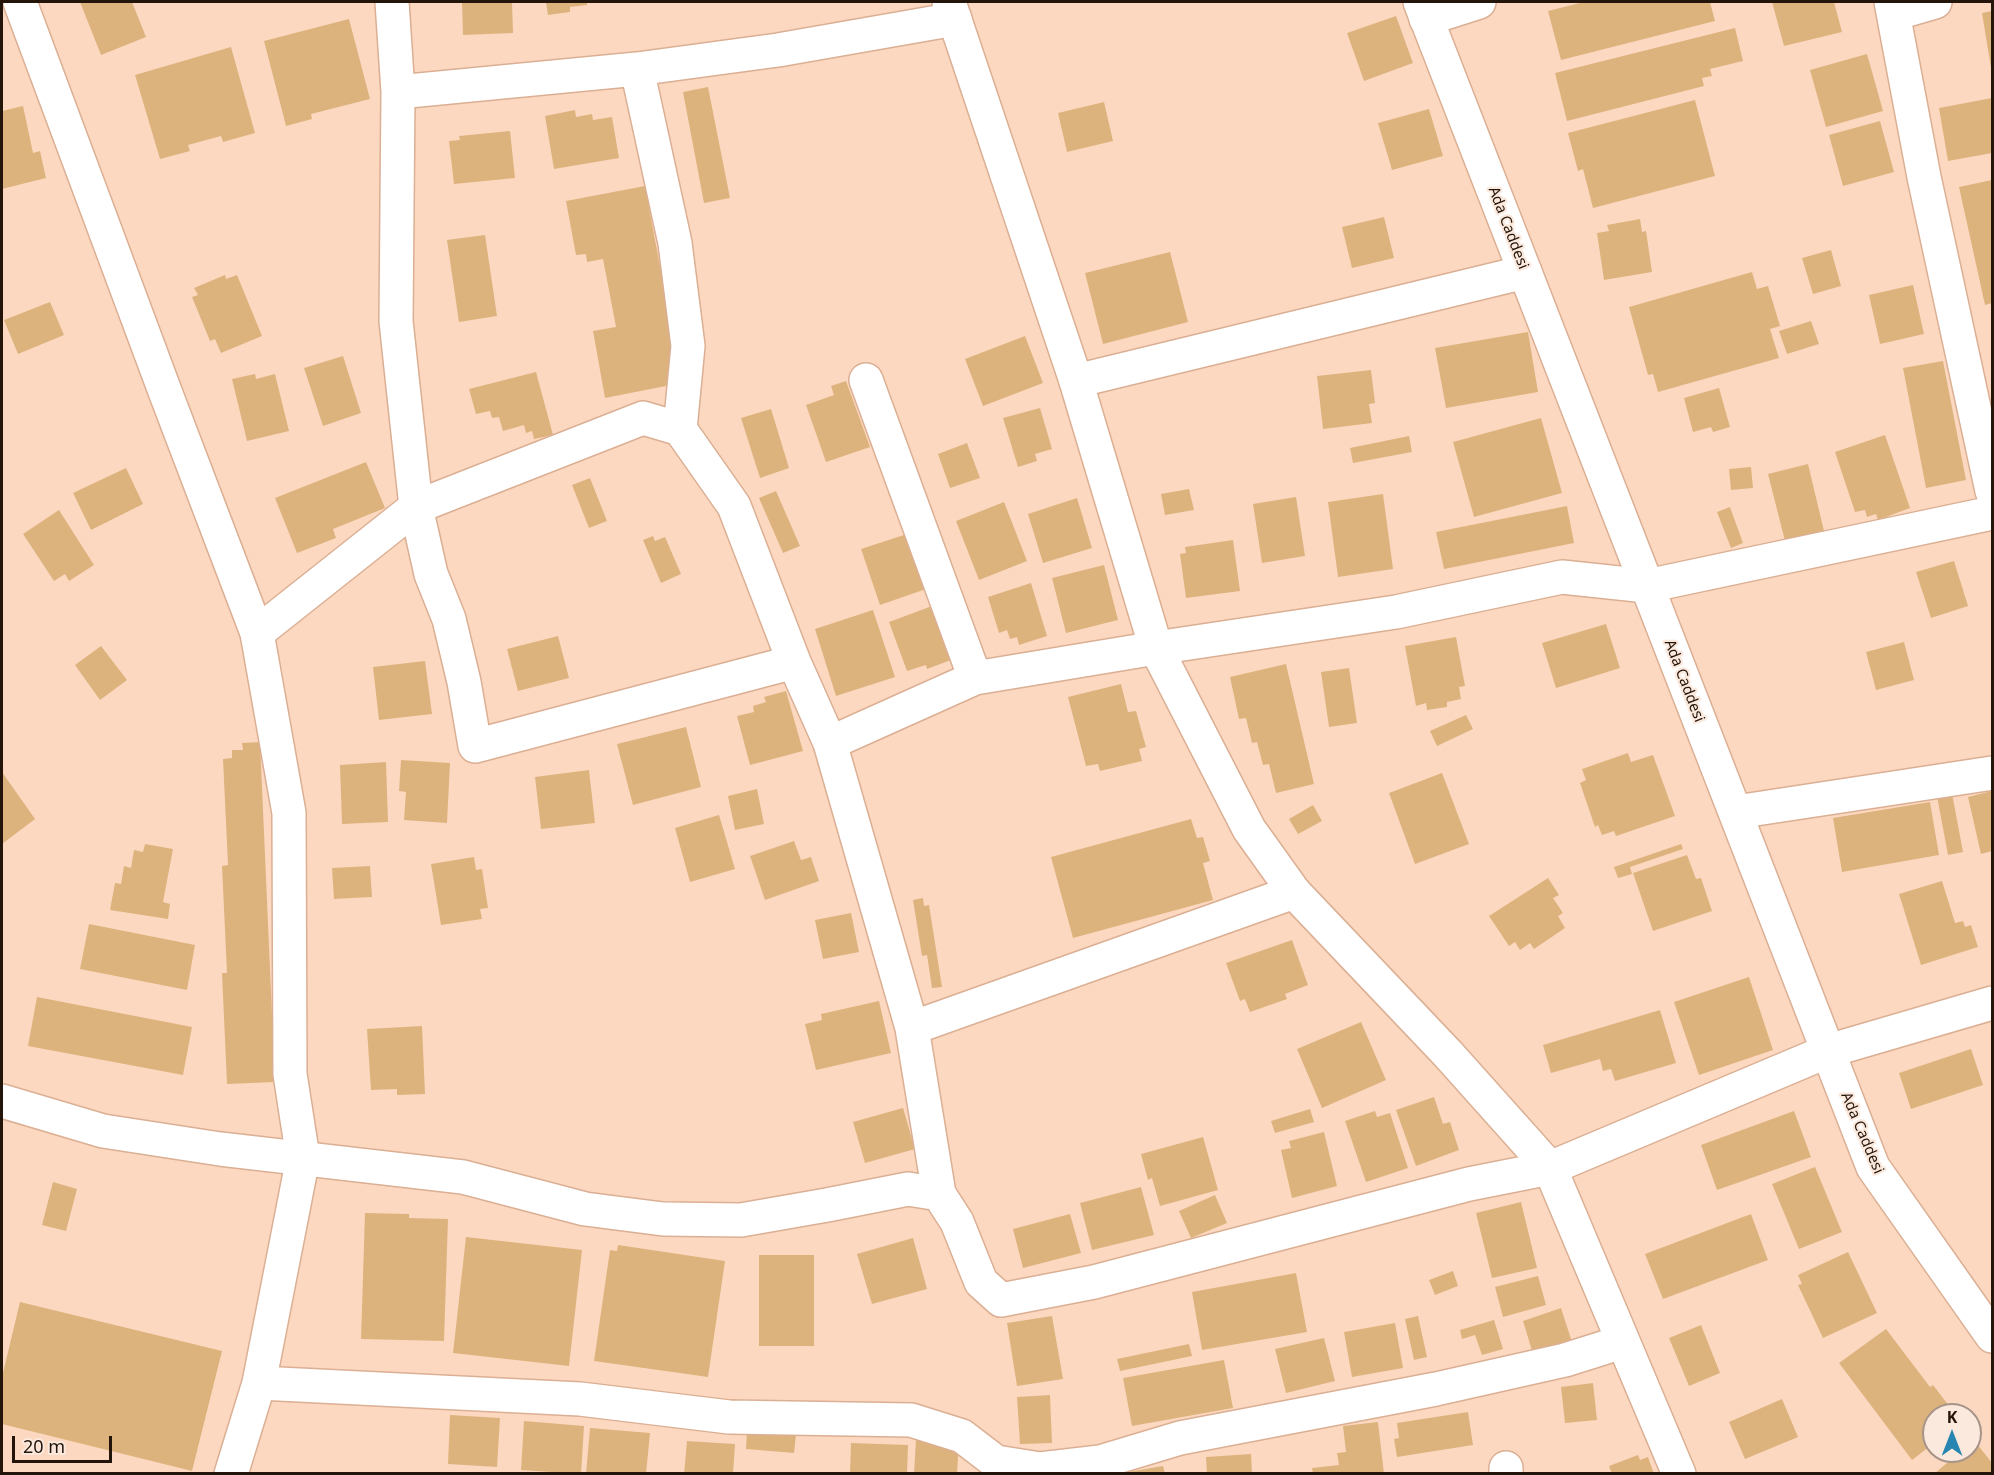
<!DOCTYPE html>
<html>
<head>
<meta charset="utf-8">
<style>
	body { margin:0 }
	#map { position:relative; width:1994px; height:1475px; overflow:hidden; background:#fdd8c1; font-family:"Noto Sans",sans-serif }
	canvas { display:block }
	.frame { position:absolute; inset:0; border:3px solid #24150a; pointer-events:none }
	.north { position:absolute; left:1922px; top:1403px; width:60px; height:60px; box-sizing:border-box; background:#fce9de; border:2px solid #a69489; border-radius:50%; rotate:0deg; font-size:16px; font-weight:700; line-height:24px; text-align:center; color:#24150a }
	.north::after { content:''; display:block; margin:auto; width:21px; height:27px; background:#2685b1; clip-path:polygon(50% 0,100% 100%,50% 72%,0 100%) }
	.scale { position:absolute; left:12px; top:1436px; width:100px; height:27px; box-sizing:border-box; border:3px solid #24150a; border-top:0; padding-left:8px; font-size:18px; line-height:21px; white-space:nowrap; color:#24150a; -webkit-text-stroke:4px #fce9de; paint-order:stroke }
</style>
</head>
<body>
<div id="map">
<canvas width="1994" height="1475"></canvas>
<div class="frame"></div>
<div class="north">K</div>
<div class="scale">20 m</div>
</div>
<script>
const c = document.querySelector('canvas').getContext('2d');
c.lineJoin = 'round';
function fill(path, color) {
  c.fillStyle = color;
  c.fill(path, 'evenodd');
}
function toPath(rows) {
  const path = new Path2D();
  for (const r of rows) {
    path.moveTo(r[0], r[1]);
    for (let i = 2; i < r.length; i += 2) path.lineTo(r[i], r[i + 1]);
  }
  return path;
}
function trace(path, color, width, dash) {
  c.strokeStyle = color;
  c.lineWidth = width;
  c.lineCap = dash ? 'butt' : 'round';
  c.setLineDash(dash || []);
  c.stroke(path);
}
function label(font, color, halo, rows, align = 'center') {
  c.font = font + ' "Noto Sans",sans-serif';
  c.lineWidth = 4.5;
  c.setLineDash([]);
  c.textBaseline = 'middle';
  c.strokeStyle = halo;
  c.fillStyle = color;
  for (const [text, x, y, turn = 0] of rows) {
    c.save();
    c.translate(x, y);
    c.rotate((+turn || 0) * Math.PI / 180);
    c.textAlign = isNaN(turn) ? turn : align;
    if (halo) c.strokeText(text, 0, 0);
    c.fillText(text, 0, 0);
    c.restore();
  }
}
fill(toPath([
	[80,2,132,2,146,37,101,55],
	[462,2,512,2,513,33,463,35],
	[546,2,587,2,587,5,570,7,570,12,548,15],
	[1584,2,1710,2,1715,21,1561,60,1548,11],
	[1772,2,1834,2,1842,32,1784,46],
	[1992,11,1992,68,1991,68,1982,13],
	[1396,16,1413,63,1364,81,1347,33],
	[349,19,370,99,311,114,312,119,286,126,264,41],
	[1735,28,1743,61,1710,69,1712,76,1702,78,1704,86,1567,121,1555,73],
	[231,47,255,133,223,142,221,136,188,145,190,151,160,159,135,75],
	[1867,54,1883,111,1826,127,1810,70],
	[708,87,730,198,704,203,683,92],
	[1992,98,1992,153,1948,161,1939,108],
	[1695,100,1715,176,1593,208,1583,169,1578,171,1568,133],
	[1104,102,1113,141,1067,152,1058,113],
	[23,106,33,153,40,151,46,178,2,189,2,111],
	[1429,109,1443,156,1392,170,1378,123],
	[575,110,576,117,592,114,593,120,612,117,619,158,554,169,545,116],
	[1880,121,1894,172,1843,186,1829,135],
	[510,131,515,178,454,184,449,141,460,140,459,136],
	[1992,180,1992,303,1985,305,1959,187],
	[645,186,678,363,676,384,605,398,593,331,616,327,603,259,587,262,586,254,576,255,566,201],
	[1384,217,1394,258,1352,268,1342,227],
	[1640,219,1642,232,1646,231,1652,272,1604,280,1597,233,1609,231,1607,225],
	[485,235,497,316,459,322,447,240],
	[1831,250,1841,286,1813,294,1802,258],
	[1170,252,1188,322,1103,344,1085,273],
	[1752,272,1757,289,1768,286,1780,326,1770,329,1779,358,1658,392,1653,374,1648,375,1629,307],
	[225,275,226,279,237,275,262,336,221,353,215,339,210,341,192,297,198,295,194,288],
	[1913,285,1924,334,1880,344,1869,295],
	[50,302,64,335,18,354,4,320],
	[1811,321,1819,344,1787,354,1779,331],
	[1528,332,1538,392,1446,408,1435,348],
	[1025,336,1043,383,983,406,965,359],
	[343,356,361,413,323,426,304,368],
	[1943,361,1966,480,1926,488,1903,368],
	[1371,370,1375,403,1369,404,1372,423,1323,429,1317,376],
	[536,372,553,435,534,439,532,431,526,433,524,425,503,431,499,417,492,418,490,411,476,414,469,389],
	[255,374,256,379,275,374,289,431,247,441,232,379],
	[846,381,870,447,826,462,806,405,834,395,831,386],
	[1719,388,1730,427,1713,432,1711,427,1693,432,1684,398],
	[1040,408,1052,449,1035,454,1037,461,1018,467,1003,418],
	[771,409,789,468,760,478,741,418],
	[1541,418,1562,493,1474,517,1453,442],
	[1885,435,1910,508,1878,520,1876,514,1867,517,1865,510,1855,512,1835,452],
	[1409,436,1412,452,1353,463,1350,448],
	[967,443,980,478,950,488,938,454],
	[366,462,385,508,333,529,336,538,297,553,275,498],
	[1808,464,1824,531,1785,541,1768,474],
	[1751,467,1753,488,1731,490,1729,469],
	[126,468,143,504,91,530,73,493],
	[590,478,607,521,589,528,572,485],
	[1189,489,1194,510,1165,515,1161,494],
	[776,491,800,546,783,553,759,498],
	[1383,494,1393,569,1338,577,1328,502],
	[1296,497,1305,556,1262,563,1253,504],
	[1077,498,1092,548,1043,563,1028,514],
	[1004,502,1027,561,979,580,956,521],
	[1567,506,1574,543,1444,569,1436,532],
	[1730,507,1743,543,1731,548,1717,512],
	[59,510,94,565,69,581,65,574,54,581,23,534],
	[907,534,926,589,880,605,861,549],
	[653,536,655,541,665,537,681,574,661,583,643,540],
	[1233,540,1240,591,1186,598,1180,554,1186,553,1185,547],
	[1954,561,1968,606,1931,618,1916,572],
	[1104,565,1118,620,1066,633,1052,578],
	[1031,583,1047,636,1019,645,1017,637,1010,639,1007,630,999,633,988,597],
	[932,606,951,660,927,669,926,665,907,671,889,622],
	[873,610,895,677,836,696,815,629],
	[1606,624,1620,668,1556,688,1542,643],
	[558,636,569,678,518,691,507,649],
	[1456,637,1465,686,1459,687,1461,699,1447,702,1447,707,1427,710,1426,703,1416,706,1405,646],
	[1904,642,1914,680,1876,690,1866,652],
	[101,646,127,680,100,700,75,665],
	[425,661,432,714,379,720,373,667],
	[1286,664,1314,784,1276,793,1269,764,1263,765,1257,742,1252,743,1246,718,1239,719,1230,677],
	[1349,668,1357,723,1329,727,1321,672],
	[1121,684,1128,712,1136,711,1146,747,1139,749,1142,761,1100,771,1098,764,1086,766,1068,697],
	[786,691,803,751,750,765,737,716,754,712,753,706,766,702,764,697],
	[1466,715,1473,729,1437,746,1430,731],
	[686,727,701,787,633,805,617,744],
	[260,742,275,1082,227,1084,222,973,227,973,222,866,228,865,223,759,232,758,232,750,243,750,242,743],
	[1628,753,1631,762,1653,755,1675,816,1616,836,1614,831,1602,835,1598,825,1595,827,1580,783,1586,780,1582,769],
	[401,760,450,763,447,823,404,820,406,792,399,791],
	[386,762,388,822,342,824,340,765],
	[589,770,595,823,541,829,535,777],
	[2,772,35,819,2,844],
	[1442,773,1469,844,1415,864,1389,793],
	[1951,788,1963,852,1948,855,1936,791],
	[757,789,764,824,735,830,728,796],
	[1992,791,1992,851,1981,854,1968,797],
	[1930,802,1939,855,1842,872,1833,818],
	[1313,805,1322,821,1298,834,1289,819],
	[719,815,735,869,690,882,675,828],
	[1191,819,1197,838,1203,837,1210,861,1203,863,1213,900,1073,938,1051,857],
	[794,841,801,860,811,857,819,881,765,900,750,856],
	[145,844,173,849,163,902,170,904,168,919,110,910,115,883,121,884,124,866,131,868,134,850,143,852],
	[1681,844,1683,849,1630,867,1632,874,1618,878,1614,867],
	[1687,855,1696,879,1701,878,1712,911,1653,931,1633,873],
	[474,857,476,870,482,869,488,908,480,909,482,919,441,925,431,864],
	[370,866,372,897,334,899,332,868],
	[1548,878,1559,895,1553,898,1563,913,1558,916,1565,928,1534,949,1530,943,1520,950,1515,942,1509,946,1489,916],
	[1942,881,1955,923,1963,921,1965,927,1971,925,1978,947,1921,965,1899,894],
	[923,898,924,906,929,905,942,987,932,988,927,955,922,956,913,900],
	[851,913,859,952,823,959,815,920],
	[89,924,195,945,187,990,80,969],
	[1292,940,1308,985,1285,994,1287,999,1250,1012,1245,999,1240,1001,1226,963],
	[1749,977,1773,1050,1699,1075,1674,1002],
	[37,997,192,1027,183,1075,28,1046],
	[879,1001,891,1053,816,1070,805,1024,822,1020,821,1014],
	[1660,1010,1676,1063,1615,1081,1611,1069,1603,1071,1600,1059,1551,1073,1543,1045],
	[1361,1022,1386,1080,1322,1108,1297,1049],
	[422,1026,425,1094,397,1095,397,1089,371,1090,367,1029],
	[1971,1049,1983,1085,1911,1109,1899,1073],
	[1434,1097,1443,1124,1450,1122,1459,1150,1416,1166,1396,1110],
	[903,1108,915,1149,865,1163,853,1122],
	[1310,1109,1314,1122,1275,1133,1271,1121],
	[1375,1111,1377,1117,1390,1113,1408,1168,1366,1182,1345,1121],
	[1794,1111,1811,1157,1717,1190,1701,1145],
	[1324,1132,1337,1186,1292,1198,1281,1150,1291,1148,1289,1141],
	[1203,1137,1218,1190,1160,1206,1152,1178,1148,1180,1141,1154],
	[1815,1167,1842,1232,1799,1249,1772,1184],
	[53,1182,77,1189,66,1231,42,1225],
	[1141,1187,1154,1235,1092,1250,1080,1203],
	[1215,1195,1227,1223,1191,1238,1179,1211],
	[1521,1202,1537,1268,1492,1278,1476,1213],
	[365,1213,409,1214,409,1218,448,1219,444,1341,361,1339],
	[1070,1214,1081,1253,1023,1268,1013,1229],
	[1751,1214,1768,1260,1663,1299,1645,1254],
	[466,1237,582,1250,569,1366,453,1353],
	[913,1238,927,1289,872,1304,857,1254],
	[618,1245,725,1261,708,1377,594,1361,610,1250,617,1251],
	[1848,1252,1877,1313,1823,1338,1798,1285,1802,1284,1798,1275],
	[759,1255,814,1255,814,1346,759,1346],
	[1453,1271,1458,1286,1435,1295,1429,1280],
	[1296,1273,1307,1332,1202,1350,1192,1292],
	[1538,1276,1546,1305,1503,1317,1495,1287],
	[20,1302,222,1351,192,1471,2,1424,2,1377],
	[1561,1308,1572,1342,1533,1354,1523,1321],
	[1052,1316,1063,1379,1017,1386,1007,1323],
	[1418,1316,1427,1357,1414,1360,1405,1319],
	[1494,1320,1503,1349,1482,1355,1475,1335,1462,1339,1460,1330],
	[1395,1323,1403,1368,1352,1377,1344,1332],
	[1701,1325,1720,1373,1689,1386,1669,1338],
	[1886,1329,1930,1387,1933,1385,1956,1415,1934,1415,1934,1443,1912,1460,1839,1363],
	[1324,1338,1335,1381,1286,1393,1275,1349],
	[1189,1344,1192,1356,1120,1371,1117,1359],
	[1224,1360,1233,1408,1132,1426,1123,1378],
	[1593,1383,1597,1420,1565,1423,1561,1387],
	[1050,1395,1052,1443,1020,1444,1017,1397],
	[1782,1399,1798,1437,1745,1459,1729,1422],
	[1468,1412,1473,1445,1397,1457,1394,1439,1399,1438,1397,1423],
	[450,1415,500,1418,497,1467,448,1464],
	[524,1421,584,1426,581,1474,521,1470],
	[1378,1422,1384,1474,1313,1474,1312,1468,1339,1465,1337,1453,1346,1452,1343,1426],
	[590,1428,650,1433,646,1474,586,1474],
	[747,1430,796,1435,794,1453,746,1449],
	[916,1439,959,1441,957,1474,914,1474],
	[1974,1440,1992,1463,1992,1474,1934,1474,1961,1451,1970,1451,1970,1444],
	[687,1441,735,1444,733,1474,684,1474],
	[851,1443,908,1445,907,1474,850,1474],
	[1251,1454,1252,1474,1207,1474,1206,1457],
	[1638,1455,1640,1460,1648,1457,1654,1474,1612,1474,1609,1466],
	[1163,1466,1165,1474,1128,1474,1128,1472]
]), '#ddb37d');
const minor = toPath([
	[392,2,398,92,396,321,416,507,431,574,449,619,464,682,475,746,794,662],
	[1891,2,1924,177,1992,491],
	[1894,14,1935,2],
	[1426,19,1479,2],
	[637,69,675,243,688,346,680,429],
	[398,92,637,69,778,50,955,19],
	[866,380,975,678],
	[1076,381,1525,272],
	[257,633,416,507,643,418,680,429,734,506,794,662,830,743,912,1028,939,1194],
	[830,743,975,678,1156,648,1396,612,1562,577,1647,586,1992,513],
	[1736,812,1992,773],
	[912,1028,1294,892],
	[2,1101,103,1131,220,1149,463,1177,585,1209,663,1219,741,1220,827,1205,908,1189,939,1194,957,1222,981,1282,1001,1300,1094,1282,1469,1184,1550,1168,1828,1051,1992,1003],
	[259,1383,580,1399,729,1417,911,1420,962,1436,996,1462,1040,1469,1100,1462,1180,1438,1436,1389,1565,1360,1622,1342],
	[1506,1468,1506,1474]
]);
const secondary = toPath([
	[20,2,166,394,257,633,289,813,290,1074,303,1158,259,1383,231,1474],
	[949,2,1076,381,1156,648,1249,829,1294,892,1448,1054,1550,1168,1679,1474],
	[1420,2,1873,1167,1992,1336]
]);
trace(minor, '#dbaf93', 36);
trace(secondary, '#dbaf93', 36);
trace(minor, '#fff', 33);
trace(secondary, '#fff', 33);
label('15px', '#24150a', '#fce9de', [
	["Ada Caddesi",1508,228,69],
	["Ada Caddesi",1684,681,69],
	["Ada Caddesi",1862,1133,67]
]);
</script>
</body>
</html>
